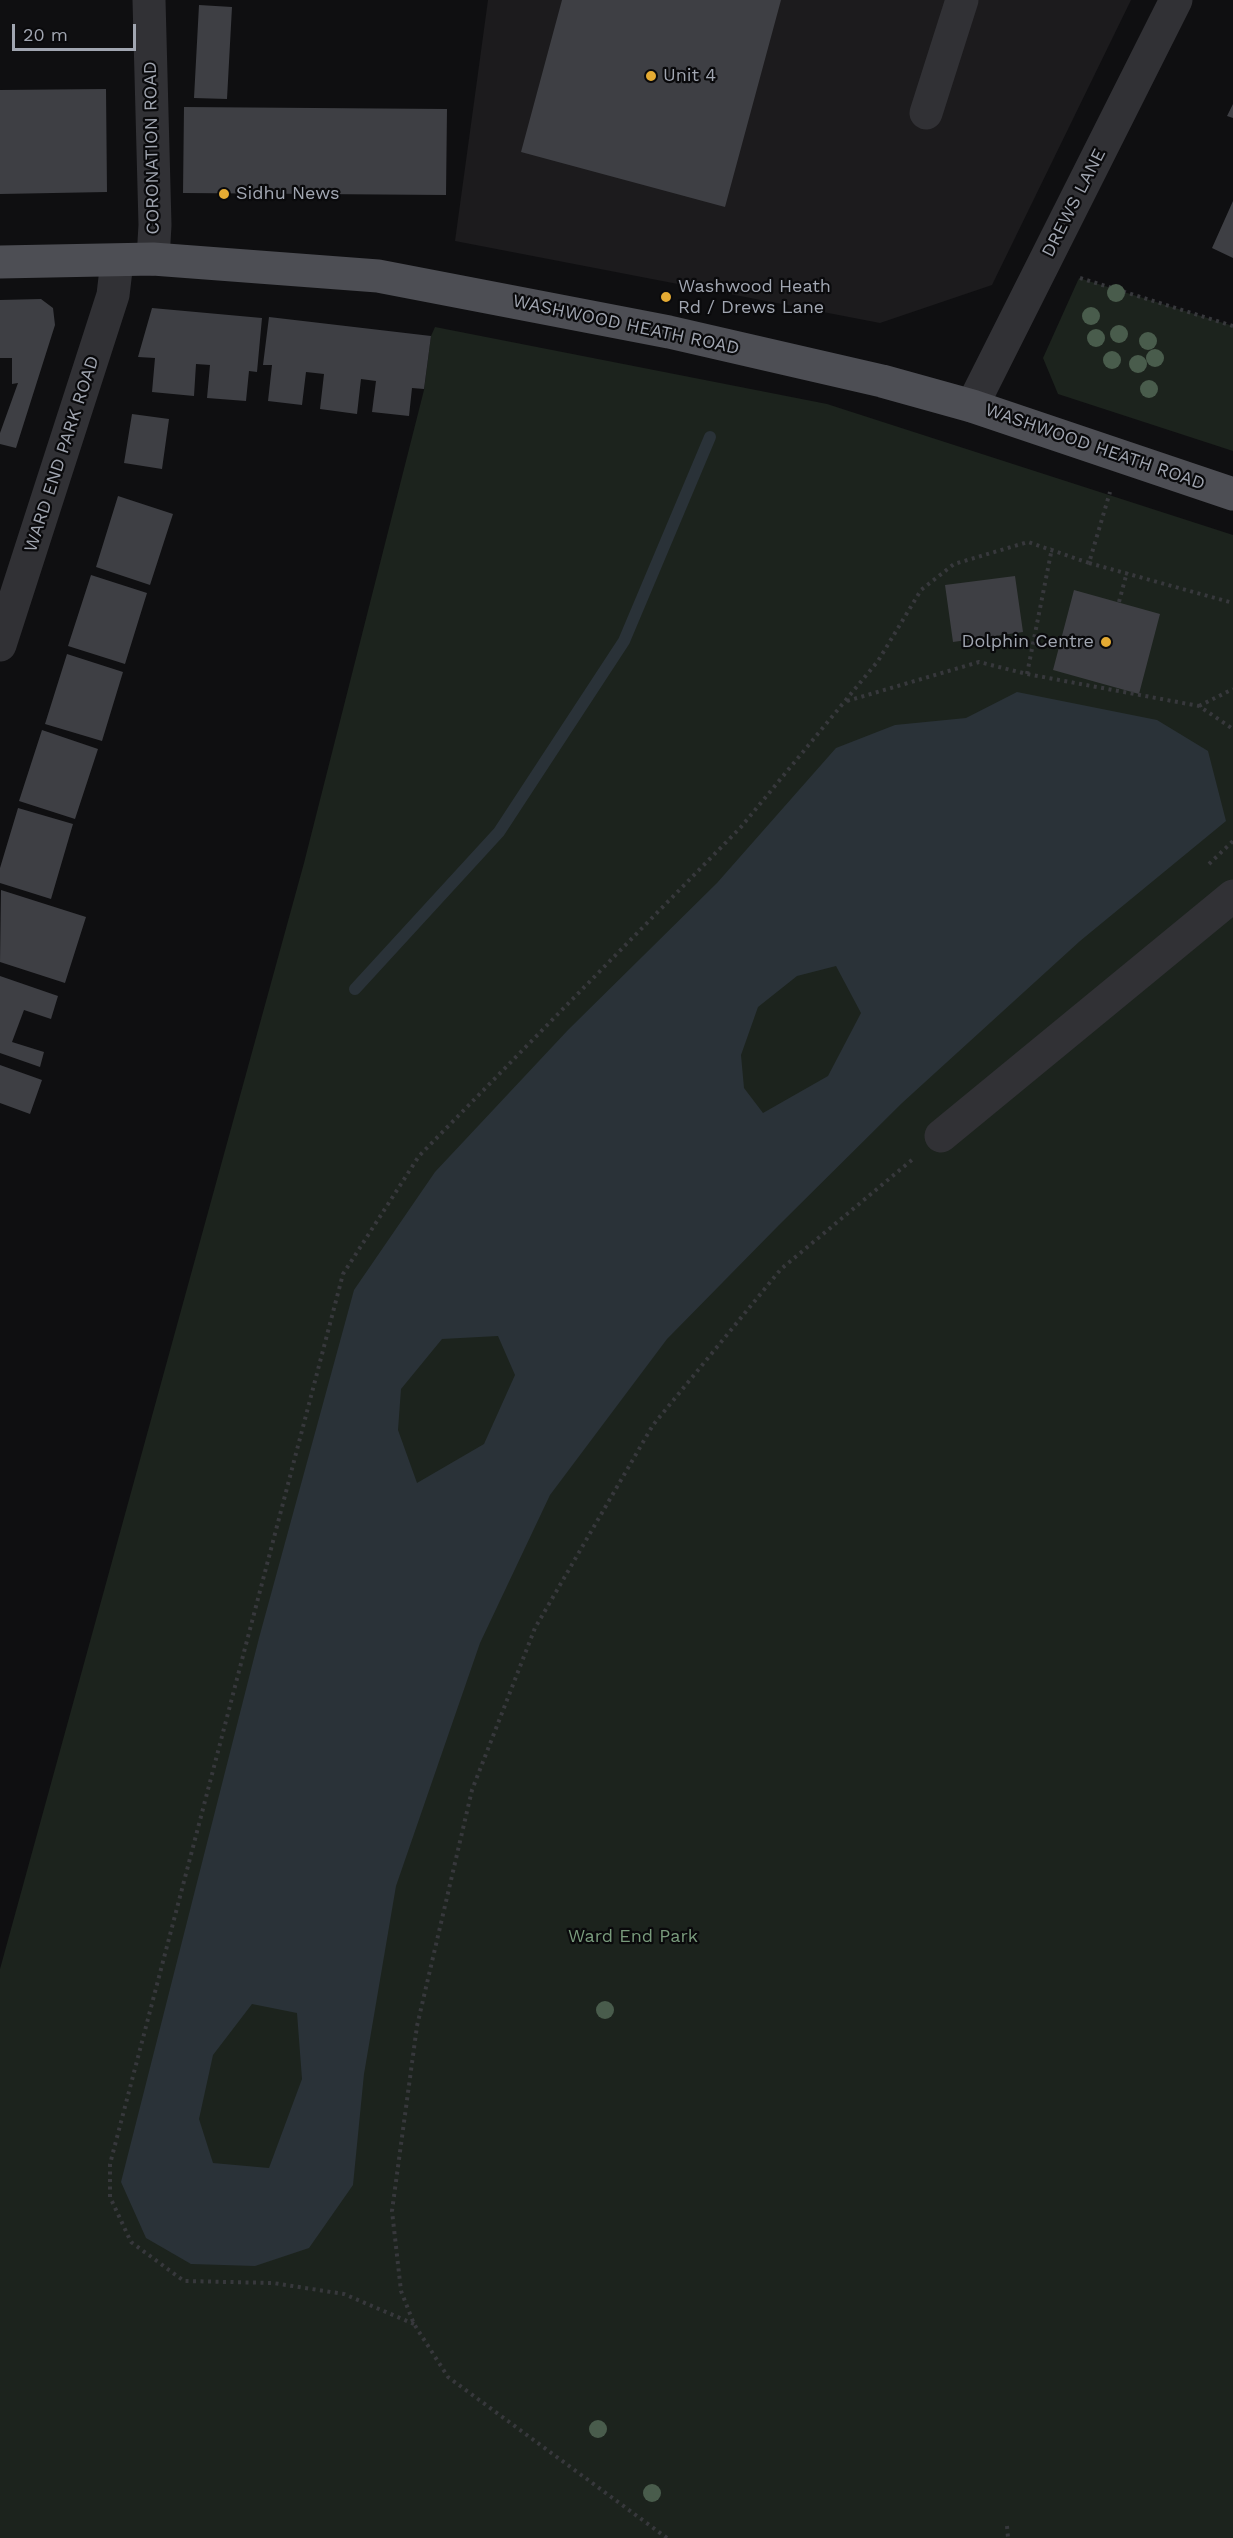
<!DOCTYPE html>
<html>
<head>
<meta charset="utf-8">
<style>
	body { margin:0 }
	#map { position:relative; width:1233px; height:2538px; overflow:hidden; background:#0f0f11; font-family:"Work Sans",sans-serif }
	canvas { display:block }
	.scale { position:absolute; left:12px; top:24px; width:124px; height:27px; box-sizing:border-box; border:3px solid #a1a6b1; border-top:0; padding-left:8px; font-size:18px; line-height:21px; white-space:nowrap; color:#a1a6b1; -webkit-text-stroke:4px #0a0a0c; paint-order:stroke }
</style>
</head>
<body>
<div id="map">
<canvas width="1233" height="2538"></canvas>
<div class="scale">20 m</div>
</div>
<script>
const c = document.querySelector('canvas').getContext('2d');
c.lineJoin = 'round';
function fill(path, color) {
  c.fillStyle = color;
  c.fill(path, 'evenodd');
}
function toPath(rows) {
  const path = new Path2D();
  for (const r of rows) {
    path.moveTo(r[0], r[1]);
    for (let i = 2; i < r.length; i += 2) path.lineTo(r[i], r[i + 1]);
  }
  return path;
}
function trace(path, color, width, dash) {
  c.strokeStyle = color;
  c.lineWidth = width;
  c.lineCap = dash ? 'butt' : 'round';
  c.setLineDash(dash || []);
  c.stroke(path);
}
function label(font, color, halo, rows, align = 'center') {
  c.font = font + ' "Work Sans",sans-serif';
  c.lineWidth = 4.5;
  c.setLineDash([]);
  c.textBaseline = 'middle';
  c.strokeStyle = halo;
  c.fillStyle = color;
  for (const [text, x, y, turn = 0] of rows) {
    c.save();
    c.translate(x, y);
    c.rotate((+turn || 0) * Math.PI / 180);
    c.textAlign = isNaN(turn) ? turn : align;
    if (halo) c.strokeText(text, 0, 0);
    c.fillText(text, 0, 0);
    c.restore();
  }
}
fill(toPath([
	[488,0,1131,0,992,285,880,323,455,241]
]), '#1c1b1d');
fill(toPath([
	[1079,278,1233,326,1233,451,1058,394,1043,358],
	[435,327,827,404,1233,535,1233,2538,0,2538,0,1969,304,863,424,390,431,336]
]), '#1c231d');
fill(toPath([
	[1017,692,1157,720,1208,751,1226,821,1080,941,902,1103,779,1225,667,1339,550,1495,480,1643,396,1886,364,2074,353,2185,309,2248,255,2266,191,2264,146,2238,121,2182,259,1638,354,1290,435,1172,568,1030,717,883,836,748,895,725,966,718],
	[836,966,861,1013,828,1076,763,1113,744,1088,741,1055,758,1007,797,976],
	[498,1336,515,1375,484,1444,417,1483,398,1430,401,1389,442,1339],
	[252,2004,297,2013,302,2079,269,2168,213,2163,199,2119,213,2055]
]), '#2a3238');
trace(toPath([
	[355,989,499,832,624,641,710,437]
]), '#2a3238', 12);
fill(toPath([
	[562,0,781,0,725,207,521,152],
	[199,5,232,7,227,99,194,98],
	[106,89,107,192,0,194,0,90],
	[1233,104,1233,118,1227,116],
	[184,107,447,109,446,195,183,193],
	[1233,201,1233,258,1212,248],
	[41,299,53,308,55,325,16,448,0,444,0,433,18,383,12,384,12,358,0,358,0,300],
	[152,308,262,318,257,372,249,371,246,401,207,398,210,365,196,364,194,396,152,392,155,358,138,357],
	[269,317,431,336,424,389,412,388,409,416,372,412,376,381,361,379,357,414,320,409,324,374,306,372,302,405,268,401,272,365,263,365],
	[132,414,169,419,162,469,124,463],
	[118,496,173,514,150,585,96,567],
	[91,575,147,593,125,664,68,646],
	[1015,576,1023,632,953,642,945,585],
	[1074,590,1160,614,1139,694,1053,670],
	[67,654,123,672,102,741,45,724],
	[42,730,98,749,75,819,19,801],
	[18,808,73,824,51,899,0,883,0,868],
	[1,890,86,917,65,983,0,962],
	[0,976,58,996,51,1019,24,1010,12,1042,44,1052,40,1067,0,1053],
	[0,1065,42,1080,30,1114,0,1103]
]), '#3e3f44');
trace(toPath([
	[1080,278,1233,326],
	[1089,563,1233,603],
	[1119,602,1127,572],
	[1027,674,1052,548],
	[847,701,979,662,1027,674,1199,706,1233,729],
	[1199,706,1233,689],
	[1209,864,1233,841],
	[414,2324,344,2294,273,2283,184,2281,131,2242,110,2197,110,2164,343,1274,419,1156,741,827,878,661,921,590,954,564,1028,542,1089,563,1110,492],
	[1007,2526,1008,2538],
	[667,2538,448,2377,414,2324,401,2291,392,2211,417,2026,472,1790,535,1628,653,1425,781,1269,913,1159]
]), '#37383c', 4, [3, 4.5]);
trace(toPath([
	[149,0,155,225,153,259],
	[926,113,962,0],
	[972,406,1176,0],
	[0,645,113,295,117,261],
	[941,1136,1233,896]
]), '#313135', 33);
trace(toPath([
	[0,262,153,259,378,276,669,332,882,381,972,406,1233,494]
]), '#4d4e54', 33);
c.fillStyle = '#495c4c';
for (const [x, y] of [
	[1116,293],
	[1091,316],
	[1119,334],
	[1096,338],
	[1148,341],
	[1155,358],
	[1112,360],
	[1138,364],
	[1149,389],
	[605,2010],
	[598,2429],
	[652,2493]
]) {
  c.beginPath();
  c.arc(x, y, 9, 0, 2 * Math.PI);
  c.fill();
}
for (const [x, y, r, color] of [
	[651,76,6,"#e5ab33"],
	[224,194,6,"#e5ab33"],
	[666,297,6,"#e5ab33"],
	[1106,642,6,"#e5ab33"]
]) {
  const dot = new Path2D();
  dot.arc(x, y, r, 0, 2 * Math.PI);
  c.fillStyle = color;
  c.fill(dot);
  trace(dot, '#0a0a0c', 2);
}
label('18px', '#a1a6b1', '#0a0a0c', [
	["Unit 4",663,76],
	["Sidhu News",236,194],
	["Washwood Heath",678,287],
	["Rd / Drews Lane",678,308],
	["Dolphin Centre",1094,642,"right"]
], 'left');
label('18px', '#a1a6b1', '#0a0a0c', [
	["CORONATION ROAD",152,148,-91],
	["DREWS LANE",1074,203,-63],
	["WASHWOOD HEATH ROAD",626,325,12],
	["WASHWOOD HEATH ROAD",1095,447,19],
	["WARD END PARK ROAD",62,454,-72]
]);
label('18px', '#799b7c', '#0a0a0c', [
	["Ward End Park",633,1937]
]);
</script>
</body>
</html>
